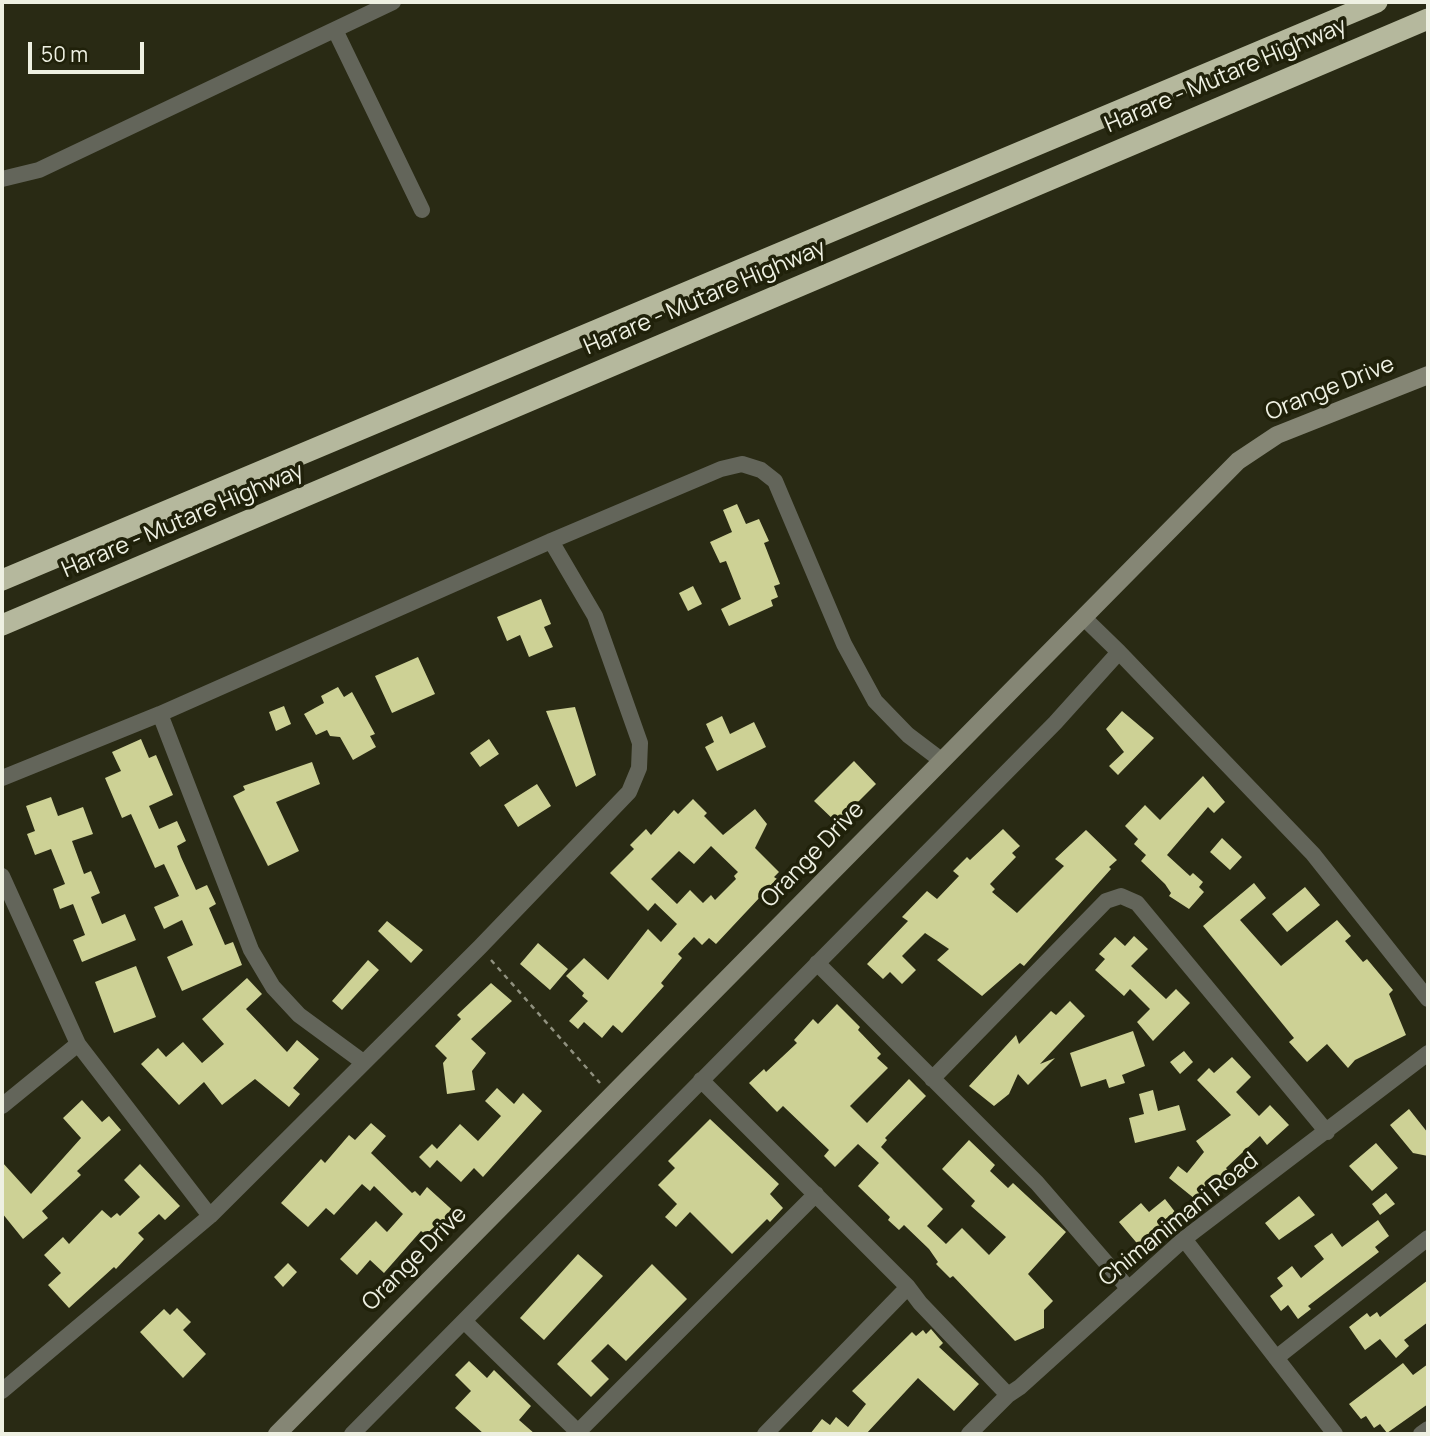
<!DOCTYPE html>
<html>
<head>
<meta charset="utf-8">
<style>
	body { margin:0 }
	#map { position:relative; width:1430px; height:1436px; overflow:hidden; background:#292a14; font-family:Manrope,sans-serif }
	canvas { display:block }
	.frame { position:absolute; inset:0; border:4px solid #eef0e2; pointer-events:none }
	.scale { position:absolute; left:28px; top:42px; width:116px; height:32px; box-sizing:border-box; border:4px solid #eef0e2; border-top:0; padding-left:9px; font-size:21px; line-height:24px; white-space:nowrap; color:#eef0e2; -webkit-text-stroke:5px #20210a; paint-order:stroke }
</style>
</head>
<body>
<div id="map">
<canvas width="1430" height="1436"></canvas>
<div class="frame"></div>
<div class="scale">50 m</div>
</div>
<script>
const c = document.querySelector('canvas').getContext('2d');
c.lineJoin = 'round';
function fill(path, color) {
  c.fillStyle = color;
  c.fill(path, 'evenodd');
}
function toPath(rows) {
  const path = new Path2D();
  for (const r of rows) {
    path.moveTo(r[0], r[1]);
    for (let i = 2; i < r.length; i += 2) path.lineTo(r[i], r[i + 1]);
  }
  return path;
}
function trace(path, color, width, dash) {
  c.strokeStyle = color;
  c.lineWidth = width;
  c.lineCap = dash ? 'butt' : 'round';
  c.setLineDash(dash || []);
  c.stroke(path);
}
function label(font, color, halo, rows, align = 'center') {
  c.font = font + ' Manrope,sans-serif';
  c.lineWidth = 7;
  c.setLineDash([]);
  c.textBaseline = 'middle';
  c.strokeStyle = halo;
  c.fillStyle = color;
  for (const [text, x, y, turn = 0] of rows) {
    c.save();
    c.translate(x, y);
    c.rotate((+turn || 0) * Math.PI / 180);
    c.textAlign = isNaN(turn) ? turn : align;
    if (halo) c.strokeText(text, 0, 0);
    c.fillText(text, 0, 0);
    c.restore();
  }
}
fill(toPath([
	[737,504,746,524,759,519,769,541,764,543,780,584,774,586,778,597,771,600,773,606,729,626,721,609,741,599,726,561,720,563,710,542,732,532,723,510],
	[693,586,702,604,688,611,679,593],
	[541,599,551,624,544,627,553,647,529,657,520,635,507,641,497,617],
	[418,657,435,694,392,713,375,676],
	[338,687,344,697,352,692,375,734,370,736,376,747,353,760,340,737,330,736,327,730,316,735,304,714,324,703,321,696],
	[284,706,291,724,276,731,269,712],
	[575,707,596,775,576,787,546,711],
	[1122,711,1154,738,1118,775,1109,766,1124,752,1106,729],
	[722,716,730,734,754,722,766,747,717,771,705,747,714,742,706,724],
	[141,739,149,758,156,755,173,795,149,806,159,829,177,821,186,841,177,846,181,857,196,890,207,885,216,904,209,908,225,945,233,942,242,965,182,991,167,957,193,945,182,920,164,929,154,907,179,896,164,864,155,868,131,814,122,818,105,778,121,771,112,752],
	[489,739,499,754,480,767,470,753],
	[854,761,876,784,837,823,814,801],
	[312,762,320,784,276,802,299,851,268,866,233,796,245,790,243,786],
	[1203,776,1225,802,1214,813,1208,807,1167,855,1190,876,1193,873,1203,882,1199,887,1204,892,1189,909,1169,896,1171,893,1165,884,1141,861,1146,855,1134,844,1138,839,1125,826,1145,805,1160,820],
	[537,784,551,806,518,827,504,805],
	[51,797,58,816,83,807,93,834,72,841,84,874,91,871,100,893,91,897,102,924,125,914,136,940,82,962,73,940,85,935,73,904,60,909,53,889,65,884,51,849,35,855,27,834,35,831,26,806],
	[693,799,707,813,704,816,723,835,755,809,767,824,755,848,779,872,774,877,777,879,716,944,709,938,702,945,694,937,678,954,682,958,661,983,664,986,622,1033,613,1025,602,1038,584,1022,578,1029,569,1021,588,1001,582,996,584,993,566,976,584,958,608,980,648,929,661,942,677,924,655,903,648,911,610,873,634,849,630,845,646,829,651,835,674,810,678,814],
	[711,846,738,872,734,876,736,879,715,900,711,895,703,903,690,890,677,904,651,879,679,851,694,864],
	[1003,829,1020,846,1012,853,1016,857,990,884,995,889,992,892,1017,913,1064,866,1055,859,1086,830,1117,860,1109,867,1111,869,1024,966,1020,963,982,996,937,960,949,949,925,933,902,956,916,970,902,984,890,972,883,979,867,964,908,921,902,917,927,891,937,899,959,876,953,871,967,857,970,860],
	[1222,838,1242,857,1230,870,1210,852],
	[1254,883,1266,898,1240,920,1281,966,1337,920,1351,936,1345,941,1363,962,1367,959,1393,990,1389,994,1406,1035,1355,1060,1348,1068,1327,1044,1307,1062,1289,1042,1294,1038,1203,926],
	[1305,887,1320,905,1287,932,1272,914],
	[387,921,423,950,411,963,378,931],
	[1134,936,1148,949,1131,966,1166,999,1176,989,1190,1003,1153,1041,1137,1022,1150,1009,1130,989,1124,996,1095,970,1105,959,1099,954,1115,937,1125,946],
	[538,943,568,969,550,990,520,964],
	[368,960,379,970,342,1010,332,1001],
	[136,966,156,1017,114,1033,95,982],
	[247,978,262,994,246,1009,287,1052,297,1040,319,1059,293,1088,300,1094,289,1107,255,1079,222,1105,204,1082,179,1105,141,1064,158,1048,166,1057,183,1042,202,1063,224,1044,202,1019],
	[491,983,512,1001,471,1039,486,1053,472,1071,475,1090,447,1094,443,1063,447,1058,435,1046,461,1019,457,1015],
	[1070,1001,1085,1016,1040,1064,1055,1058,1028,1085,1018,1074,1009,1094,994,1106,969,1086,1016,1035,1019,1044,1051,1011,1056,1015],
	[837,1004,860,1027,858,1030,881,1054,877,1058,888,1068,850,1106,867,1123,909,1079,926,1096,885,1138,887,1140,881,1147,943,1209,927,1226,946,1244,962,1228,989,1255,1006,1237,971,1206,975,1201,942,1169,969,1140,995,1165,990,1171,1008,1188,1013,1183,1066,1232,1028,1274,1053,1301,1044,1310,1044,1328,1015,1341,953,1276,950,1278,936,1264,938,1262,929,1249,904,1225,899,1230,888,1220,890,1217,858,1186,879,1163,858,1144,835,1167,824,1156,829,1150,783,1106,777,1112,749,1083,764,1069,766,1072,797,1043,794,1040,813,1019,818,1024],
	[1133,1031,1145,1066,1122,1075,1125,1083,1109,1088,1106,1079,1081,1087,1070,1053],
	[1184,1051,1193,1062,1180,1074,1170,1062],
	[1232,1057,1251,1077,1236,1092,1259,1116,1270,1105,1289,1125,1267,1145,1260,1136,1226,1168,1233,1177,1214,1192,1206,1185,1195,1199,1169,1178,1178,1166,1187,1173,1204,1152,1196,1141,1231,1115,1197,1080,1209,1068,1214,1073],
	[497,1088,514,1104,523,1093,542,1111,483,1177,474,1168,461,1182,437,1160,430,1168,419,1157,432,1144,437,1149,460,1124,478,1141,501,1116,485,1101],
	[1153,1090,1158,1111,1179,1105,1186,1130,1135,1143,1129,1118,1144,1114,1139,1094],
	[82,1100,102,1122,109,1116,121,1130,77,1171,81,1175,42,1211,48,1218,23,1239,2,1213,2,1162,31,1194,81,1138,63,1118],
	[1409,1109,1428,1133,1428,1156,1413,1153,1390,1125],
	[710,1119,779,1184,770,1194,783,1208,770,1222,767,1219,732,1254,690,1212,676,1227,665,1217,677,1204,658,1185,675,1168,668,1161],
	[371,1123,386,1136,371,1153,412,1193,415,1191,420,1196,427,1187,459,1216,435,1243,421,1231,384,1273,370,1260,357,1275,340,1259,376,1221,387,1232,403,1214,374,1186,370,1191,362,1184,334,1215,326,1208,308,1227,281,1203,321,1159,325,1163,349,1135,355,1140],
	[1376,1143,1398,1168,1372,1191,1349,1166],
	[140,1164,180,1206,165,1220,159,1214,138,1233,144,1239,116,1269,114,1267,69,1308,48,1285,61,1273,44,1255,63,1237,69,1244,102,1210,111,1218,117,1213,120,1216,140,1197,124,1180],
	[1386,1193,1395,1204,1380,1215,1372,1204],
	[1299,1196,1315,1215,1279,1240,1265,1223],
	[1165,1199,1179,1217,1141,1248,1119,1222,1141,1203,1149,1212],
	[1378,1220,1389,1236,1375,1247,1379,1252,1308,1306,1311,1309,1298,1319,1288,1305,1281,1311,1270,1296,1283,1286,1277,1278,1292,1266,1301,1278,1324,1259,1314,1246,1332,1233,1342,1247],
	[578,1254,603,1276,544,1340,520,1318],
	[288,1263,297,1272,283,1287,274,1277],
	[652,1264,687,1299,626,1361,608,1344,591,1361,609,1379,591,1397,557,1364],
	[1428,1280,1428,1322,1404,1340,1409,1346,1396,1358,1380,1339,1365,1350,1349,1327,1367,1313,1370,1317,1377,1312,1380,1317],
	[177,1308,191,1322,183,1330,206,1354,183,1378,140,1332,164,1309,170,1315],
	[931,1329,943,1343,939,1347,979,1384,954,1411,918,1378,866,1434,810,1434,822,1419,830,1425,836,1417,848,1427,866,1404,852,1391,912,1332,916,1336,923,1330,926,1334],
	[469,1361,487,1378,494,1370,531,1406,519,1420,535,1434,484,1434,455,1408,471,1391,455,1375],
	[1403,1363,1413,1375,1428,1364,1428,1404,1387,1433,1380,1424,1374,1428,1366,1416,1361,1419,1349,1404]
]), '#cdd195');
trace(toPath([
	[491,960,600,1083]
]), '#90917f', 2.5, [5, 5]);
trace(toPath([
	[335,30,422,210],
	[2,179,39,170,393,2],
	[1119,652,1313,854,1428,999],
	[160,714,251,950,273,987,299,1015,363,1062],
	[2,778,160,714,551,541,721,469,742,464,761,470,775,481,844,644,875,701,908,735,941,760],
	[2,876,78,1044,210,1216],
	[817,963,1037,1183,1128,1288],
	[932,1079,1106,901,1121,896,1137,903,1327,1132],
	[701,1080,908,1287,920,1303,1008,1395],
	[2,1106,78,1044],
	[1184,1239,1335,1434],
	[464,1321,580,1434],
	[1276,1358,1428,1238],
	[2,1391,210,1216,480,947,629,792,639,768,640,743,595,616,551,541],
	[578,1432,816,1194],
	[352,1434,1055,723,1119,652,1084,618],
	[765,1434,908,1287],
	[969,1434,1008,1395,1020,1387,1184,1239,1428,1053],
	[1421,1434,1428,1429]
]), '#63655a', 16);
trace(toPath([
	[277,1434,1238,461,1277,435,1428,375]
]), '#858675', 18);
trace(toPath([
	[2,580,1377,2],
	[2,625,1428,19]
]), '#b5b89d', 21);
label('23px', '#eef0e2', '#20210a', [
	["Harare - Mutare Highway",1226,76,-23],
	["Harare - Mutare Highway",705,298,-23],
	["Orange Drive",1330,389,-22],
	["Harare - Mutare Highway",183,521,-23],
	["Orange Drive",813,855,-46],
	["Chimanimani Road",1179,1220,-39],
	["Orange Drive",415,1259,-45]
]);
</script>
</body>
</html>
